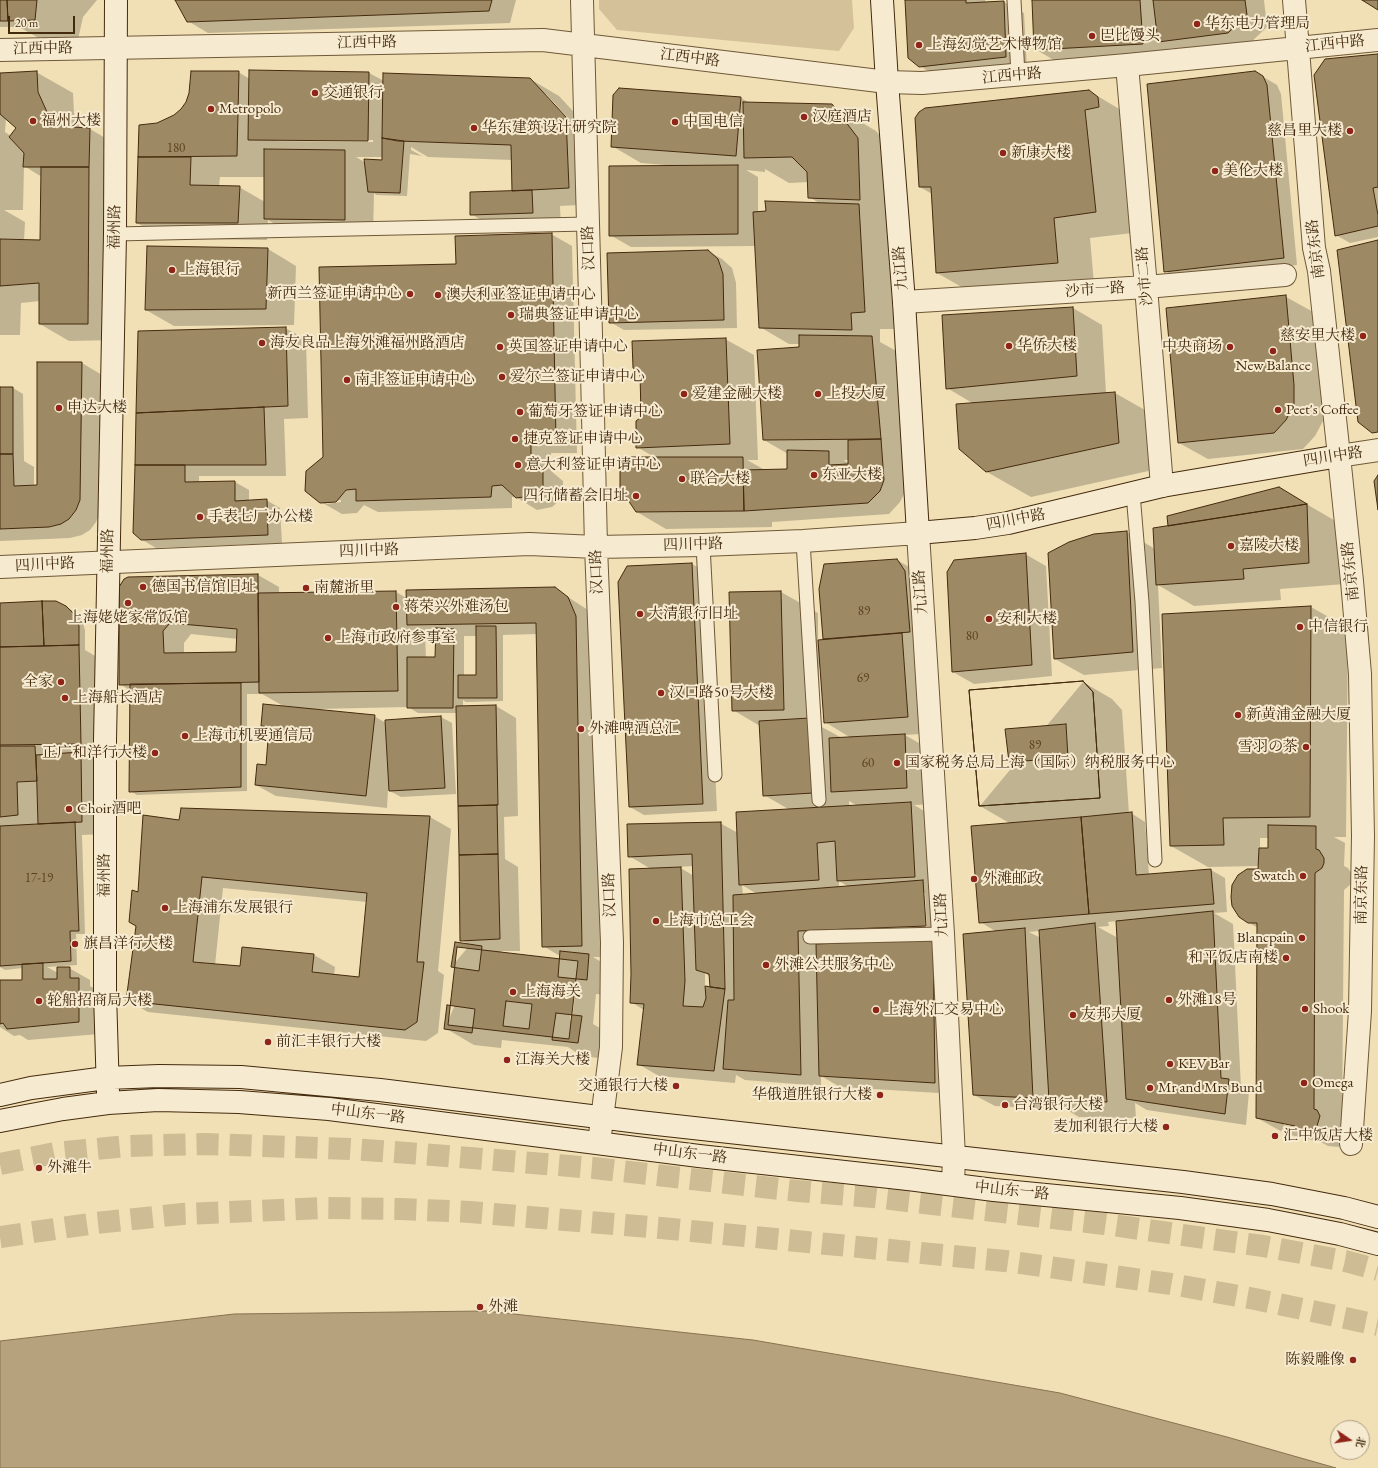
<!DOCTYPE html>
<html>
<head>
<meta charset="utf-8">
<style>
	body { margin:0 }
	#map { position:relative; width:1378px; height:1468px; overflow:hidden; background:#f1e0b6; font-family:"EB Garamond","Noto Serif SC",serif }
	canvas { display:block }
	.north { position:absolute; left:1330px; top:1420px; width:40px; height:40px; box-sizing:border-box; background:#f6ebd0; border:1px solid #af9e82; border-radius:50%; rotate:103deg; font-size:11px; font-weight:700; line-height:16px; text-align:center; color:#442a0d }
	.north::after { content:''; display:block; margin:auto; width:14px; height:18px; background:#8f2418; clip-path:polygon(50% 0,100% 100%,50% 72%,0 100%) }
	.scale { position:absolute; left:8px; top:16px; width:67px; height:18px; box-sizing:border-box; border:2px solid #442a0d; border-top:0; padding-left:5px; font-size:12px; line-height:14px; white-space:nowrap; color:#442a0d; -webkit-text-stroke:3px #f6ebd0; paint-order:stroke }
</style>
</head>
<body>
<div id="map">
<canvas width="1378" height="1468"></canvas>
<div class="north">北</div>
<div class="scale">20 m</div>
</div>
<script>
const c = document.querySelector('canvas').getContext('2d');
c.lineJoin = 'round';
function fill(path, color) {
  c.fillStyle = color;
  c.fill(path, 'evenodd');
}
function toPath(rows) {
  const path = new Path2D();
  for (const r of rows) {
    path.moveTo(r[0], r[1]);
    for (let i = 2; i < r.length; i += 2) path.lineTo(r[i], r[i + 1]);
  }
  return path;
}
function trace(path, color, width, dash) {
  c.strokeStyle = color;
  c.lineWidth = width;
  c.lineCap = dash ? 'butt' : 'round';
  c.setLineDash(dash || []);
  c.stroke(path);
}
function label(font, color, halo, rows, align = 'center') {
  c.font = font + ' "EB Garamond","Noto Serif SC","Noto Serif JP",serif';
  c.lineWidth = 4;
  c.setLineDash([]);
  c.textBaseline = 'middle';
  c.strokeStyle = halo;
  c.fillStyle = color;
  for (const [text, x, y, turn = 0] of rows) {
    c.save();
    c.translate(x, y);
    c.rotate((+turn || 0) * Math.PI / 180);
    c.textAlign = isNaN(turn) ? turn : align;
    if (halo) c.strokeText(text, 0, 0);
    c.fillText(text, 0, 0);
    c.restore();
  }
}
fill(toPath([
	[599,0,852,0,854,28,839,51,617,30,599,9]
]), '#d4c199');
const water = toPath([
	[486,1311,753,1340,1060,1393,1227,1437,1336,1468,0,1468,0,1341,234,1314,486,1311]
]);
fill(water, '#b6a27d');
trace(water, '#887250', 1);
fill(toPath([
	[0,0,97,0,83,17,79,35,78,45,53,46,19,27,0,27],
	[176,0,516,0,510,23,208,33,188,21],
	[906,0,985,0,986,3,1004,2,1024,13,1027,69,941,79,920,66],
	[1033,0,1264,0,1267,27,1249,44,1180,53,1171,48,1171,60,1064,66,1035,49],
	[1378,55,1378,237,1350,243,1336,235],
	[36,72,73,93,74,114,80,128,90,129,126,150,116,340,69,341,40,324,40,301,21,303,20,335,0,335,0,74],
	[6,118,18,128,11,136,5,132],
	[24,166,42,177,41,241,24,241,25,222,4,210,23,210],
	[238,72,250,79,369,73,384,81,530,79,559,96,595,135,598,204,560,206,561,229,500,231,471,214,513,192,512,160,428,157,411,147,411,150,422,156,410,154,407,196,376,195,374,193,373,236,294,236,268,220,267,240,166,239,137,223,140,126,157,124,174,116],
	[543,94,546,94,570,120,569,122],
	[277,139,373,140,373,142,277,141],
	[356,157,383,157,383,161,366,163],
	[220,177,265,177,265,202,239,187,219,187],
	[1255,72,1277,85,1281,94,1297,265,1179,279,1165,271],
	[619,89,741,98,750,103,832,105,876,131,902,164,887,224,894,329,880,329,880,342,909,358,917,459,902,459,905,492,900,502,889,514,772,522,772,527,666,529,637,512,656,458,637,447,725,339,754,355,758,460,747,460,765,470,788,470,788,454,764,440,800,348,800,344,789,344,760,327,756,246,631,247,610,235,665,166,665,165,641,163,612,146],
	[765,169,789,183,809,182,809,197,821,204,758,212,758,177,746,170,765,172],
	[844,460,849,460,849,464],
	[1089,91,1126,113,1132,233,1090,238,1094,284,974,294,937,273,932,194,920,187],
	[551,234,572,246,577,453,551,453,551,471,563,481,563,497,552,507,537,510,516,497,512,497,512,508,378,512,364,505,357,513,342,514,321,502,324,457,457,265],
	[341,500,341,502,326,504,326,502],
	[268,249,296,266,294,325,174,326,146,310],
	[708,251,722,259,732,268,736,283,737,328,624,330,610,322],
	[1286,297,1315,313,1323,421,1315,436,1303,449,1208,459,1179,443],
	[1073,308,1102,325,1106,393,1115,393,1159,418,1162,468,1031,497,987,472,974,404,947,388],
	[285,328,306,339,308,418,284,419,286,476,199,476,199,483,235,482,249,490,249,501,266,500,280,508,282,543,156,548,141,539,134,533],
	[82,363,102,375,100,512,96,522,90,530,82,535,70,538,0,541,0,388,13,388,23,394,24,461,34,467,34,486,38,486],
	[1279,488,1344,526,1345,584,1280,589,1281,600,1194,606,1158,585,1162,668,1084,675,1055,659,1127,532,1155,549,1169,527],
	[1025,554,1046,566,1052,676,974,684,953,672],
	[897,560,918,572,936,733,905,735,933,751,936,804,914,805,931,815,946,938,818,942,818,945,933,940,955,1094,840,1087,821,1076,821,1086,745,1080,736,1075,735,1083,659,1076,638,1064,644,1010,631,1002,651,869,629,856,720,823,738,833,790,810,764,795,760,726,733,710,730,593,781,592,818,613,818,641,826,640,824,639],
	[819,667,821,667,825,722,851,738,842,738,820,726],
	[849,801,858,806,849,807],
	[693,866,694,876,679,867],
	[839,881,849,887,839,888],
	[742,885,757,894,743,895],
	[923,893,925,893,927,931,925,932],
	[705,973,710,977,711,988,705,987],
	[692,564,706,572,717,811,644,815,630,807,628,567],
	[258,575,279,587,279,594,396,592,408,599,554,588,588,610,602,957,593,957,618,972,616,996,596,994,593,1024,610,1034,607,1059,582,1056,568,1047,502,1040,501,1048,474,1045,445,1028,454,1007,455,968,452,966,470,945,461,940,457,713,418,713,408,707,316,709,316,710,374,716,386,723,441,717,452,723,456,794,401,797,388,790,387,808,276,796,256,785,267,766,270,730,262,726,285,707,262,694,247,694,247,791,137,795,130,791,131,691,120,684,120,587],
	[191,634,238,639,237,653,184,654,184,643],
	[537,634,543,946,560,956,560,959,501,953,502,951,520,951,518,867,505,859,504,817,518,816,516,718,496,706,463,707,463,700,466,702,503,701,503,635],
	[425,635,429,637,436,637,436,658,426,658],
	[464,636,477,636,477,676,464,676],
	[230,682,230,684,156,685,156,683],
	[574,987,576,987,572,1020,570,1020],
	[0,604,65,606,73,611,82,620,85,630,85,650,107,663,109,760,93,760,101,765,103,834,82,835,85,934,76,934,77,965,47,967,58,973,69,968,90,980,90,986,99,991,99,1034,28,1040,20,1035,14,1036,0,1027,0,981,23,981,23,968,5,970,0,967],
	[1311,607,1348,628,1346,837,1334,837,1345,843,1344,866,1348,868,1352,875,1353,880,1351,884,1344,890,1342,1126,1346,1142,1338,1147,1328,1146,1321,1142,1286,1134,1257,1118,1258,928,1248,922,1259,866,1208,867,1171,846],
	[1260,838,1269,838,1269,849,1260,849],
	[1284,1123,1301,1126,1300,1128,1284,1125],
	[1083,682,1112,699,1122,710,1129,814,1131,813,1145,822,1149,875,1211,870,1225,878,1227,912,1214,913,1233,924,1241,1088,1249,1092,1246,1125,1147,1110,1135,1103,1136,1118,1079,1117,1053,1102,1053,1109,995,1106,974,1095,997,932,980,922,1011,824,980,806],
	[1117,921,1118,938,1098,927,1109,926,1108,922],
	[1039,931,1041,938,1029,932],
	[182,809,430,817,451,829,438,971,444,975,438,1033,426,1041,148,1012,127,1000,137,926,139,893,180,821],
	[223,888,367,902,360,978,334,975,335,967,314,955,243,948,241,967,215,965]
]), '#0003');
const building = toPath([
	[0,0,7,0,8,21,0,21,0,0],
	[7,0,37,0,35,20,8,21,7,0],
	[175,0,492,0,489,11,187,22,175,0],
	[905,0,966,0,966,3,1004,1,1006,57,919,67,908,58,905,0],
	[1032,0,1140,0,1143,44,1034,50,1032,0],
	[1153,0,1245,0,1247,15,1228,33,1158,42,1153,0],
	[1362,0,1378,0,1378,10,1362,0],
	[1378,54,1378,187,1373,188,1378,215,1378,226,1335,236,1314,75,1325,59,1378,54],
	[249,70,369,72,368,141,248,140,249,70],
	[37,71,38,92,47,112,54,119,61,123,72,127,90,128,89,167,23,167,24,153,9,137,16,128,0,114,0,73,37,71],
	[191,71,239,71,237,156,138,157,139,125,157,123,174,115,181,109,186,102,189,93,191,71],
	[1255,71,1263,76,1267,85,1284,258,1164,272,1147,84,1255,71],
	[383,73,530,78,566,117,569,188,512,191,511,145,398,141,382,138,383,73],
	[619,88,741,97,736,156,611,147,613,95,619,88],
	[1089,90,1098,97,1099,107,1085,110,1096,212,1054,218,1058,263,936,273,931,187,919,187,915,118,919,112,925,108,1089,90],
	[743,102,832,104,858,138,860,200,808,198,807,172,792,157,744,158,743,102],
	[382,138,404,141,400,193,368,192,364,159,382,160,382,138],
	[264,149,345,150,345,220,264,219,264,149],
	[138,157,191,157,190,185,240,186,238,223,136,223,138,157],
	[738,165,738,234,609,236,609,166,738,165],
	[41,167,89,167,88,324,39,324,39,283,0,286,0,239,40,240,41,167],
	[532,190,533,213,470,215,470,192,532,190],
	[765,201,859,204,865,312,851,313,852,330,759,328,753,212,766,211,765,201],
	[552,233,556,441,531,442,531,459,543,468,543,486,531,496,516,498,502,485,492,486,491,497,356,501,356,489,346,490,336,502,320,503,305,491,306,471,323,457,319,267,456,264,455,236,552,233],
	[1378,240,1378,432,1372,433,1358,422,1337,250,1378,240],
	[147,246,268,248,266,309,145,310,147,246],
	[708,250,718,259,723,274,724,320,609,323,607,253,708,250],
	[1286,295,1294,385,1294,404,1286,420,1274,433,1178,443,1166,308,1286,295],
	[1073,307,1077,376,946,389,942,315,1073,307],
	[286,327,288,406,136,413,138,331,286,327],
	[799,335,872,336,881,439,763,440,757,350,799,347,799,335],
	[726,338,730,444,636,448,636,421,641,417,640,372,633,368,632,341,726,338],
	[37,362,82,362,80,500,76,510,69,519,61,524,49,527,0,529,0,454,13,454,14,486,37,485,37,362],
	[0,387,13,387,13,454,0,454,0,387],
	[1115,392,1119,443,986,472,959,449,956,404,1115,392],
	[264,407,266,465,135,465,136,413,264,407],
	[881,439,884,480,880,491,868,503,744,511,743,470,787,469,787,450,829,451,829,465,848,464,848,440,881,439],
	[620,457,743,457,744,511,636,512,620,488,620,457],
	[135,465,185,465,185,482,235,481,235,501,267,499,268,535,141,540,133,533,135,465],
	[1378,475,1378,510,1374,481,1378,475],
	[1279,487,1307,504,1168,526,1167,516,1279,487],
	[1307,504,1309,563,1243,569,1244,579,1156,585,1153,528,1307,504],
	[1127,531,1133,652,1054,659,1048,553,1069,542,1094,534,1127,531],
	[1026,553,1032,665,952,672,947,572,954,560,1026,553],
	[897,559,905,571,910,632,823,639,819,589,824,564,897,559],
	[692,563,703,804,629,807,618,582,627,566,692,563],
	[258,574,259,682,119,685,119,587,124,579,128,577,258,574],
	[170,623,237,629,236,652,164,653,163,631,170,623],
	[555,587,568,597,576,616,582,946,542,947,536,623,407,625,406,590,555,587],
	[396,591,398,691,259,693,258,593,396,591],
	[781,591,784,710,732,711,729,592,781,591],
	[42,601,56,601,66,606,75,615,79,626,79,645,44,646,42,601],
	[42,601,44,646,0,647,0,603,42,601],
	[1311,606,1310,817,1223,818,1224,845,1170,846,1162,614,1311,606],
	[476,626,496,626,497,698,458,698,458,675,476,675,476,626],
	[436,628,454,629,453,708,407,708,407,657,435,657,436,628],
	[902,633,908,717,824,723,818,640,902,633],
	[79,645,81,744,0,745,0,647,79,645],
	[1083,681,1093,692,1100,798,979,806,969,690,1083,681],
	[1066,724,1068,758,1009,762,1005,729,1066,724],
	[1083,681,1093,692,1100,798,979,806,969,690,1083,681],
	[241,683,241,787,129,792,130,684,241,683],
	[263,704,375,715,366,796,255,785,257,764,266,765,269,727,261,726,263,704],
	[496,705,498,805,458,806,456,706,496,705],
	[441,716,445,788,389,791,385,720,441,716],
	[810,718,813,793,763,796,759,721,810,718],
	[905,734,907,788,831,792,829,738,905,734],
	[0,746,35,746,37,781,17,782,18,815,0,817,0,746],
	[81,752,82,822,38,824,36,755,81,752],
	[911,802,915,877,837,881,835,841,817,843,819,880,739,885,736,812,911,802],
	[497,805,498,854,459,855,458,806,497,805],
	[181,808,430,816,417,962,424,962,417,1022,405,1030,126,1001,136,926,129,922,132,890,138,892,143,815,179,820,181,808],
	[202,877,367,893,359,977,312,972,314,954,242,947,240,966,193,962,202,877],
	[1132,812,1136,875,1211,869,1214,904,1089,914,1081,817,1132,812],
	[1081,817,1089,914,979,923,971,826,1081,817],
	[75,822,79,931,70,931,71,961,0,966,0,826,75,822],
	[721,822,725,989,710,987,709,974,696,970,692,854,628,857,627,824,721,822],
	[1268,825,1316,826,1316,849,1319,850,1324,858,1324,863,1322,868,1315,873,1314,1109,1317,1110,1320,1116,1317,1126,1308,1131,1302,1131,1299,1130,1295,1126,1256,1118,1257,923,1248,923,1239,917,1232,906,1231,897,1232,885,1238,875,1247,869,1258,869,1259,848,1268,848,1268,825],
	[498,854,500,939,460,941,459,855,498,854],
	[681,867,685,981,683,1006,703,1007,706,998,705,986,725,989,714,1071,637,1065,644,1004,630,1003,631,974,629,869,681,867],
	[923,880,926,926,798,931,801,1075,723,1069,728,1000,734,1000,733,895,923,880],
	[1213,911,1221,1078,1229,1079,1225,1114,1126,1099,1116,921,1213,911],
	[1095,923,1107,1102,1049,1100,1039,930,1095,923],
	[1025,928,1033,1098,973,1095,963,934,1025,928],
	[933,939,935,1083,819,1076,816,944,933,939],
	[455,942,482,946,479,971,451,967,455,942],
	[457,947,578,961,569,1039,448,1025,457,947],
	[560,951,589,954,587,980,558,977,560,951],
	[43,963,43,979,57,979,57,967,70,967,70,978,79,978,79,1022,7,1029,3,1023,0,1024,0,980,22,980,22,964,43,963],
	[506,1001,532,1004,529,1029,503,1026,506,1001],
	[447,1005,475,1009,472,1033,444,1029,447,1005],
	[556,1013,582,1016,578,1043,552,1040,556,1013]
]);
fill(building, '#9e8965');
trace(building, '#442a0d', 1);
trace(toPath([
	[0,1164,55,1153,127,1146,206,1144,350,1149,422,1154,594,1168,798,1191,873,1197,1104,1224,1263,1246,1345,1261,1378,1270],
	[0,1237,96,1223,182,1214,325,1208,401,1209,470,1212,661,1228,1005,1261,1171,1284,1255,1299,1378,1325]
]), '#cebc94', 22, [22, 11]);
const lane = toPath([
	[1014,0,1018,75],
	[115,234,588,224],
	[1133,493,1142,602,1155,860],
	[803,541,819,800],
	[703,545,715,775],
	[810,937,943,934]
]);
const street = toPath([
	[582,0,592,372,596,547,612,942,611,1047,599,1143],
	[1294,0,1314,248,1319,271,1339,456,1352,581,1360,674,1363,836,1360,1011,1351,1144],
	[0,50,543,40,887,82,922,83,1127,65,1378,40],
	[1127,65,1146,287,1162,486],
	[904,302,1146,287,1285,275],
	[1339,456,1378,450],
	[0,567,529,544,596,547,703,545,803,541,918,533,943,934,954,1157,953,1184]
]);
const secondary = toPath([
	[882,0,887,82,904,302,918,533,975,528,1008,523,1162,486,1339,456],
	[108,1093,105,993,105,740,115,234,116,0],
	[0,1095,31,1088,106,1078,159,1076,241,1077,380,1090,639,1122,1183,1182,1272,1194,1344,1208,1378,1217],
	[0,1121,63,1109,108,1103,158,1100,239,1102,329,1109,699,1156,908,1179,994,1190,1180,1208,1268,1220,1340,1234,1378,1244]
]);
trace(lane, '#6f5837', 15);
trace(street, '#6f5837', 24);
trace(secondary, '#442a0d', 24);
trace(lane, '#f6ebd0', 13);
trace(street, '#f6ebd0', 22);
trace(secondary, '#f6ebd0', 22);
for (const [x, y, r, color] of [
	[1197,24,4,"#8f2418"],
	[1092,36,4,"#8f2418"],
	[919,45,4,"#8f2418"],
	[315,93,4,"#8f2418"],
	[211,109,4,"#8f2418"],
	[804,117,4,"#8f2418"],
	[33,121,4,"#8f2418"],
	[675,122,4,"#8f2418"],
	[474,128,4,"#8f2418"],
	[1350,131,4,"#8f2418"],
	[1003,153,4,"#8f2418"],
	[1215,171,4,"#8f2418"],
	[172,270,4,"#8f2418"],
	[410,294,4,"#8f2418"],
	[438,295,4,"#8f2418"],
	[511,315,4,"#8f2418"],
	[1363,336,4,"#8f2418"],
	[262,343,4,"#8f2418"],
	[1009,346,4,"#8f2418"],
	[500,347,4,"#8f2418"],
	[1230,347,4,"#8f2418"],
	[1273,351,4,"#8f2418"],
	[502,377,4,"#8f2418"],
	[347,380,4,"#8f2418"],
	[684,394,4,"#8f2418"],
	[818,394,4,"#8f2418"],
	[59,408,4,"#8f2418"],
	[1278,410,4,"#8f2418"],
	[520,412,4,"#8f2418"],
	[515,439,4,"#8f2418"],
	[518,465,4,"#8f2418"],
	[814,475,4,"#8f2418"],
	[682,479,4,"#8f2418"],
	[636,496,4,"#8f2418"],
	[200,517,4,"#8f2418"],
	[1231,546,4,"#8f2418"],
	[143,587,4,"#8f2418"],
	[306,588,4,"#8f2418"],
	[128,603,4,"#8f2418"],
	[396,607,4,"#8f2418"],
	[640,614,4,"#8f2418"],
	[989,619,4,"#8f2418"],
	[1300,627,4,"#8f2418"],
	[328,638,4,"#8f2418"],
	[61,682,4,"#8f2418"],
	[661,693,4,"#8f2418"],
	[65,698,4,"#8f2418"],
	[1238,715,4,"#8f2418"],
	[581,729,4,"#8f2418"],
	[185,736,4,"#8f2418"],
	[1306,747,4,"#8f2418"],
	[155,753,4,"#8f2418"],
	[897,763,4,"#8f2418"],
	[69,809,4,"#8f2418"],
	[1303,876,4,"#8f2418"],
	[974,879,4,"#8f2418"],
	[165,908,4,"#8f2418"],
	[656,921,4,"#8f2418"],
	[1302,938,4,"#8f2418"],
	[75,944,4,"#8f2418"],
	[1286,958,4,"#8f2418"],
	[766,965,4,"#8f2418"],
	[513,992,4,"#8f2418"],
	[1169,1000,4,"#8f2418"],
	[39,1001,4,"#8f2418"],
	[1305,1009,4,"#8f2418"],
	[876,1010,4,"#8f2418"],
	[1073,1015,4,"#8f2418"],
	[268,1042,4,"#8f2418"],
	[507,1060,4,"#8f2418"],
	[1170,1064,4,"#8f2418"],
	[1304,1083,4,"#8f2418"],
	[676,1086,4,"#8f2418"],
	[1150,1088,4,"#8f2418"],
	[880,1095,4,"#8f2418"],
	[1005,1105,4,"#8f2418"],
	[1166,1127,4,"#8f2418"],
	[1275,1136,4,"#8f2418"],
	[39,1168,4,"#8f2418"],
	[480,1307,4,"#8f2418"],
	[1353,1360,4,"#8f2418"]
]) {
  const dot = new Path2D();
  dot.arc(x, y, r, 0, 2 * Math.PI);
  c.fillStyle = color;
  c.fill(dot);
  trace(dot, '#f6ebd0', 1.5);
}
label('13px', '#5a4223', null, [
	["180",176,148],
	["89",864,611],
	["80",972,636],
	["69",863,678],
	["89",1035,745],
	["60",868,763],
	["17-19",39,878]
]);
label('15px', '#442a0d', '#f6ebd0', [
	["华东电力管理局",1205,24],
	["巴比馒头",1100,36],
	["上海幻觉艺术博物馆",927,45],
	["交通银行",323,93],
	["Metropolo",219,109],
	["汉庭酒店",812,117],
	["福州大楼",41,121],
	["中国电信",683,122],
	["华东建筑设计研究院",482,128],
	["慈昌里大楼",1342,131,"right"],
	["新康大楼",1011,153],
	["美伦大楼",1223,171],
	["上海银行",180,270],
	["新西兰签证申请中心",402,294,"right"],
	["澳大利亚签证申请中心",446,295],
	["瑞典签证申请中心",519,315],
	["慈安里大楼",1355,336,"right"],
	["海友良品上海外滩福州路酒店",270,343],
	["华侨大楼",1017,346],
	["英国签证申请中心",508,347],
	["中央商场",1222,347,"right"],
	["New Balance",1273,366,"center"],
	["爱尔兰签证申请中心",510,377],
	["南非签证申请中心",355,380],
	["爱建金融大楼",692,394],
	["上投大厦",826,394],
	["申达大楼",67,408],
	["Peet's Coffee",1286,410],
	["葡萄牙签证申请中心",528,412],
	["捷克签证申请中心",523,439],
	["意大利签证申请中心",526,465],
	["东亚大楼",822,475],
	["联合大楼",690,479],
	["四行储蓄会旧址",628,496,"right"],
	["手表七厂办公楼",208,517],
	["嘉陵大楼",1239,546],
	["德国书信馆旧址",151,587],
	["南麓浙里",314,588],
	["蒋荣兴外难汤包",404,607],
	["大清银行旧址",648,614],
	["上海姥姥家常饭馆",128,618,"center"],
	["安利大楼",997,619],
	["中信银行",1308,627],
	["上海市政府参事室",336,638],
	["全家",53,682,"right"],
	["汉口路50号大楼",669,693],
	["上海船长酒店",73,698],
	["新黄浦金融大厦",1246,715],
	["外滩啤酒总汇",589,729],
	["上海市机要通信局",193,736],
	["雪羽の茶",1298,747,"right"],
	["正广和洋行大楼",147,753,"right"],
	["国家税务总局上海（国际）纳税服务中心",905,763],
	["Choir酒吧",77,809],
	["Swatch",1295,876,"right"],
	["外滩邮政",982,879],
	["上海浦东发展银行",173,908],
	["上海市总工会",664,921],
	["Blancpain",1294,938,"right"],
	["旗昌洋行大楼",83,944],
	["和平饭店南楼",1278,958,"right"],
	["外滩公共服务中心",774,965],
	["上海海关",521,992],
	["外滩18号",1177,1000],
	["轮船招商局大楼",47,1001],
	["Shook",1313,1009],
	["上海外汇交易中心",884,1010],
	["友邦大厦",1081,1015],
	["前汇丰银行大楼",276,1042],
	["江海关大楼",515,1060],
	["KEV Bar",1178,1064],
	["Omega",1312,1083],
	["交通银行大楼",668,1086,"right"],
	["Mr and Mrs Bund",1158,1088],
	["华俄道胜银行大楼",872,1095,"right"],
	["台湾银行大楼",1013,1105],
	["麦加利银行大楼",1158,1127,"right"],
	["汇中饭店大楼",1283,1136],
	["外滩牛",47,1168],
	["外滩",488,1307],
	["陈毅雕像",1345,1360,"right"]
], 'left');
label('15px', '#442a0d', '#f6ebd0', [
	["江西中路",367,43,-1],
	["江西中路",1335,44,-6],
	["江西中路",43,49,-1],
	["江西中路",690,58,7],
	["江西中路",1012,76,-5],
	["福州路",115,227,-89],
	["汉口路",589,248,-92],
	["南京东路",1316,249,-97],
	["九江路",901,268,-95],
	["沙市二路",1145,276,-95],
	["沙市一路",1095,290,-4],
	["四川中路",1333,457,-9],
	["四川中路",1016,520,-11],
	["四川中路",693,545,-2],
	["福州路",108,551,-89],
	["四川中路",369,551,-2],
	["四川中路",45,565,-3],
	["南京东路",1351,571,-96],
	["汉口路",597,572,-92],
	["九江路",921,592,-94],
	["福州路",105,875,-90],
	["汉口路",610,895,-92],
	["南京东路",1362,895,-89],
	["九江路",942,915,-93],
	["中山东一路",368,1114,7],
	["中山东一路",690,1154,7],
	["中山东一路",1012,1191,6]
]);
</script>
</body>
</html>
